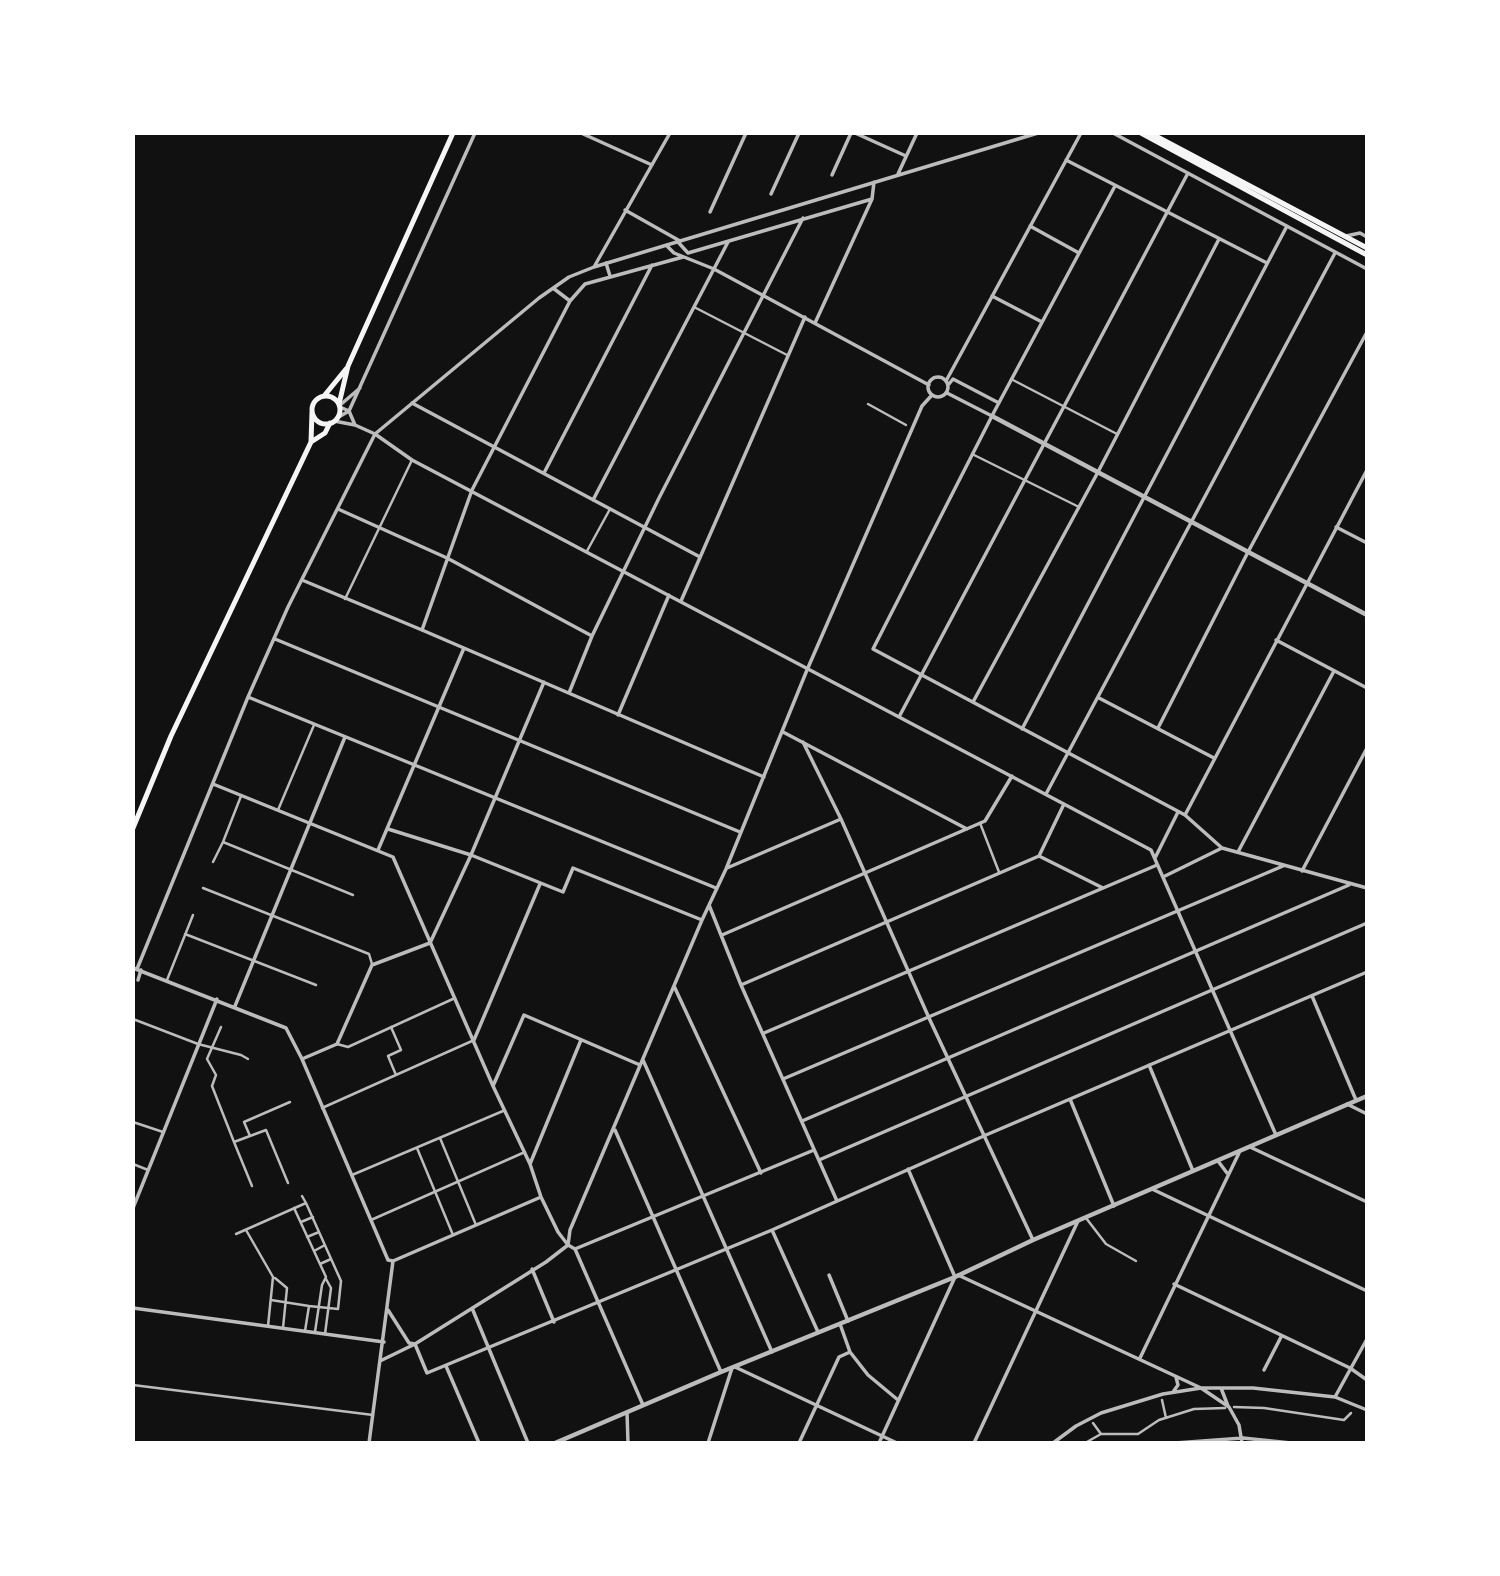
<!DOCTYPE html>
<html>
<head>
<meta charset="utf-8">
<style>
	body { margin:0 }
	#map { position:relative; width:1500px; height:1576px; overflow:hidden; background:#111; font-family:"IBM Plex Sans",sans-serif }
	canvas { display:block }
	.frame { position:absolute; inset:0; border:135px solid #fff; pointer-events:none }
</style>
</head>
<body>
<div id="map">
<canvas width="1500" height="1576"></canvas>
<div class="frame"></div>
</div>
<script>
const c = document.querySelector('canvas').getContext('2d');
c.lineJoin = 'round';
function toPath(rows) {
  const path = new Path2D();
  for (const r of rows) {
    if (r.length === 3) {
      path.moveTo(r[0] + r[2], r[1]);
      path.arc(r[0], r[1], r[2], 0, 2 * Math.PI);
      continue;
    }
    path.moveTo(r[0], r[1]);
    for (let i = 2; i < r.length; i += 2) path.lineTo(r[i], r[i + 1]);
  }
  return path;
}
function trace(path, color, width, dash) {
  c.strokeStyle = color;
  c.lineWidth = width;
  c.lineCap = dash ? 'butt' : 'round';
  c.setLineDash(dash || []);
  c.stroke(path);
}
trace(toPath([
	[694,307,787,355],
	[1011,379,1117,434],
	[868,404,906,425],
	[972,454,1079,507],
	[587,551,610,509],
	[345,599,412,460],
	[278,810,314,725],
	[980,823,999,872],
	[223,842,241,796],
	[213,862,223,842,353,895],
	[203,888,369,954,372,964],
	[185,934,316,985],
	[167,980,193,915],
	[133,1019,198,1044,241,1055,248,1059],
	[221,1027,207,1059,216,1075,212,1086,234,1142],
	[391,1027,401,1050,388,1056,396,1075],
	[337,1044,348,1047,455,998],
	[322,1108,472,1041],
	[133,1122,163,1132],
	[250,1136,244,1122,290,1102],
	[440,1138,476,1225],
	[417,1148,453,1235],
	[133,1164,148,1170],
	[352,1175,503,1111],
	[252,1186,234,1142,266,1130,288,1183],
	[302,1196,306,1203],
	[294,1208,326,1277,322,1285,315,1332],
	[1086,1218,1106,1244,1136,1261],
	[371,1220,525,1152],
	[301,1222,313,1217],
	[246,1230,273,1277,268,1326],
	[236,1234,306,1203,341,1281,338,1309,309,1306],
	[307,1237,319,1232],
	[314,1251,325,1245],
	[320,1264,331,1259],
	[275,1278,287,1288,283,1328],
	[271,1300,309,1306,305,1331],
	[325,1334,331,1288,326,1279],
	[133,1385,373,1415],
	[1162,1400,1166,1418],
	[1234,1407,1264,1408,1344,1420,1351,1413],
	[1093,1423,1101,1434,1138,1434,1159,1420,1194,1409,1225,1408],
	[1085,1443,1101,1434]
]), '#bcbcbc', 2.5);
trace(toPath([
	[581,133,652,165],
	[855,133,906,156],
	[1113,133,1367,269],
	[1066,160,1267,263],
	[898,174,917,133],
	[832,175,851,133],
	[1115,186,994,412,873,649,1185,815,1222,848,1367,888],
	[771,194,799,133],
	[625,210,680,241],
	[710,212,746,133],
	[1030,226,1079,253],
	[1346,236,1360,233,1367,237],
	[678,242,688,253],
	[666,245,674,253,714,269,929,385],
	[688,253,872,199],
	[606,263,610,276],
	[594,267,670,133],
	[553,288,570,301],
	[992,296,1042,322],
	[815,323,872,199,874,182],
	[938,387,10],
	[946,381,1081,133],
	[949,384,953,379,999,403],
	[947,393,992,416],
	[412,403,700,557],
	[339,406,360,388],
	[337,418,349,411,475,133],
	[334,421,355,425,349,411,340,407],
	[355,425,375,434,412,460,1151,850,1276,1135],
	[544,473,652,265],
	[593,500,728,242],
	[338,509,447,558,592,636],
	[1336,527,1367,543],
	[302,580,422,630,764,777],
	[681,601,805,317],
	[422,630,472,490,570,301,585,284,683,257],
	[275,639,740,832],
	[1276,640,1367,688],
	[569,693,592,636,659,498,803,218],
	[248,697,716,888],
	[1099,698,1214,758],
	[973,702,1098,472,1219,239],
	[618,715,669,595],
	[899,717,1188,173],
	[1158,728,1248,552,1367,332],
	[1022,729,1287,226],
	[783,732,967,829],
	[803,742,841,819,929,1018,1033,1240],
	[213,784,393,857,493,1086,530,1164,541,1197,558,1232,568,1245,546,1262,415,1344,380,1361],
	[1046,794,1335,253],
	[1185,815,1367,470],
	[388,829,471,855,563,892,573,868,702,920],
	[378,850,464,648],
	[1238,852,1334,671],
	[1039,856,1103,888],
	[1155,858,1178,812],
	[727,868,841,819],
	[1302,871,1367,748],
	[1163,877,1222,848],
	[709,905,741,985,837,1201],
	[722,935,985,821,1012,776],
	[133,968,286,1028,302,1059,388,1260,393,1261],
	[137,969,248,697,288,607,375,434,539,298,569,277,594,267,1038,133],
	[138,980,141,970],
	[741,985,1039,856,1064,804],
	[674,986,761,1173],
	[1312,996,1356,1100],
	[235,1006,345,737],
	[764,1033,1157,865],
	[474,1040,540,884],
	[302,1059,337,1044,372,965,430,943,471,855,544,682],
	[643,1060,772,1352],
	[1149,1065,1193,1171],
	[783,1079,1283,866],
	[493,1086,524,1015,640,1065],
	[1070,1099,1114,1206],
	[1347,1104,1367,1114],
	[802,1121,1349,885],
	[615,1130,721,1372],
	[1250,1147,1367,1202],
	[819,1160,1367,923],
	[1218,1161,1227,1173],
	[530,1164,581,1040],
	[1152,1189,1367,1291],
	[133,1208,217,999],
	[772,1230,818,1332],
	[575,1249,814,1150],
	[393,1261,541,1197],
	[532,1269,554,1322],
	[829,1275,848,1321],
	[958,1275,1201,1388,1229,1407,1239,1425,1242,1443],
	[1174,1284,1350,1368,1367,1380],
	[133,1308,384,1342],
	[472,1308,528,1443],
	[388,1310,409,1343,415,1344,427,1373,772,1230,986,1135,1367,972],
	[840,1324,850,1352,868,1375,898,1400],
	[1140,1358,1239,1153],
	[446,1366,479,1443],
	[735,1367,897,1443],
	[1264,1370,1281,1337],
	[1221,1388,1228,1406],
	[1173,1392,1178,1385,1176,1377],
	[1335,1397,1367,1339],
	[643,1405,575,1249,568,1245,570,1230,702,920,726,869,807,670,922,406,932,395],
	[627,1412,628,1443],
	[369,1443,393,1261],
	[708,1443,732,1368],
	[799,1443,839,1357,850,1352],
	[879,1443,955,1277,908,1169],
	[974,1443,1078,1221],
	[1053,1443,1076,1426,1101,1413,1163,1394,1201,1388,1253,1388,1335,1397,1367,1410],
	[1175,1443,1243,1438,1291,1443]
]), '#bcbcbc', 3.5);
trace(toPath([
	[992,416,1367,615],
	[555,1443,721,1372,955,1277,1033,1240,1367,1096]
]), '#bcbcbc', 4.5);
trace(toPath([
	[1141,133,1367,255],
	[1150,133,1367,248],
	[326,410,14],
	[324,396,346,369],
	[339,404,348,366,453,133],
	[311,442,325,433,330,423],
	[133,828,171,736,311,442,312,412]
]), '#f5f5f5', 5);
</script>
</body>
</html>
